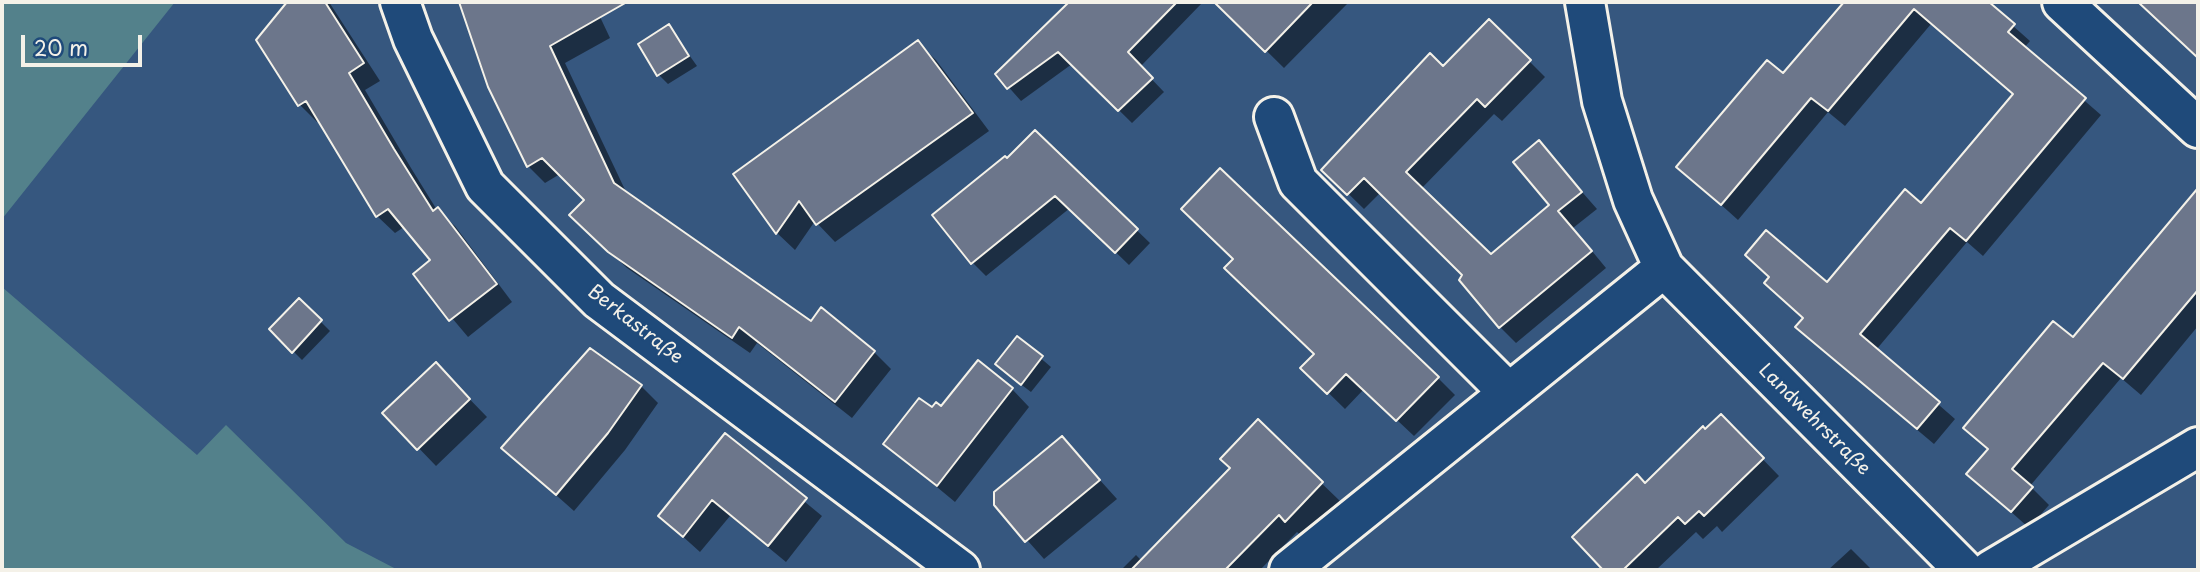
<!DOCTYPE html>
<html>
<head>
<meta charset="utf-8">
<style>
	body { margin:0 }
	#map { position:relative; width:2200px; height:572px; overflow:hidden; background:#36577f; font-family:"Playpen Sans",sans-serif }
	canvas { display:block }
	.frame { position:absolute; inset:0; border:4px solid #f4f1e8; pointer-events:none }
	.scale { position:absolute; left:21px; top:35px; width:121px; height:32px; box-sizing:border-box; border:4px solid #f4f1e8; border-top:0; padding-left:9px; font-size:21px; line-height:24px; white-space:nowrap; color:#f4f1e8; -webkit-text-stroke:5px #1f4a7a; paint-order:stroke }
</style>
</head>
<body>
<div id="map">
<canvas width="2200" height="572"></canvas>
<div class="frame"></div>
<div class="scale">20 m</div>
</div>
<script>
const c = document.querySelector('canvas').getContext('2d');
c.lineJoin = 'round';
function fill(path, color) {
  c.fillStyle = color;
  c.fill(path, 'evenodd');
}
function toPath(rows) {
  const path = new Path2D();
  for (const r of rows) {
    path.moveTo(r[0], r[1]);
    for (let i = 2; i < r.length; i += 2) path.lineTo(r[i], r[i + 1]);
  }
  return path;
}
function trace(path, color, width, dash) {
  c.strokeStyle = color;
  c.lineWidth = width;
  c.lineCap = dash ? 'butt' : 'round';
  c.setLineDash(dash || []);
  c.stroke(path);
}
function label(font, color, halo, rows, align = 'center') {
  c.font = font + ' "Playpen Sans",sans-serif';
  c.lineWidth = 5;
  c.setLineDash([]);
  c.textBaseline = 'middle';
  c.strokeStyle = halo;
  c.fillStyle = color;
  for (const [text, x, y, turn = 0] of rows) {
    c.save();
    c.translate(x, y);
    c.rotate((+turn || 0) * Math.PI / 180);
    c.textAlign = isNaN(turn) ? turn : align;
    if (halo) c.strokeText(text, 0, 0);
    c.fillText(text, 0, 0);
    c.restore();
  }
}
fill(toPath([
	[2,2,175,2,2,219],
	[2,287,197,455,226,425,346,543,398,570,2,570]
]), '#53818b');
fill(toPath([
	[289,2,329,2,380,81,365,90,411,168,437,210,455,226,512,302,468,337,415,274,432,261,404,227,395,233,377,216,320,120,317,122,300,105,258,40],
	[461,2,593,2,610,38,565,63,627,194,811,323,874,352,891,369,852,418,757,343,750,353,627,268,588,232,587,200,560,174,545,183,528,166,490,86],
	[1129,2,1203,2,1140,67,1164,92,1132,123,1072,64,1021,101,997,74,1102,28],
	[1223,2,1349,2,1284,68,1220,5],
	[1846,2,1986,2,2030,41,2024,48,2101,115,1983,256,1967,242,1876,350,1955,419,1934,444,1814,343,1798,327,1804,319,1766,283,1827,284,1922,205,2014,95,1931,24,1845,126,1828,112,1738,220,1679,167,1783,76],
	[2138,2,2198,2,2198,57],
	[1489,21,1545,77,1502,121,1494,114,1421,189,1490,256,1552,205,1539,143,1597,209,1573,228,1606,268,1516,343,1500,327,1464,275,1381,192,1364,209,1324,170,1443,69],
	[669,27,697,66,668,84,659,75],
	[918,43,936,60,989,131,835,242,815,221,795,250,777,233,735,175],
	[1035,132,1150,243,1129,265,1070,208,986,276,972,262,1007,161],
	[2197,192,2198,326,2141,395,2121,378,2030,486,2049,505,2029,528,1969,474,1989,450,1965,428,2073,340],
	[1235,259,1438,378,1455,395,1414,436,1364,389,1345,409,1303,368,1316,355],
	[299,300,330,331,302,360,271,329],
	[1017,338,1051,367,1031,392,1006,373],
	[590,350,641,386,658,403,625,450,574,511,521,464],
	[453,382,487,417,436,466,385,413],
	[1012,389,1029,407,955,502,885,444,932,410],
	[1721,416,1779,476,1722,532,1717,526,1703,539,1696,532,1656,570,1606,570,1574,537,1645,485],
	[1258,422,1340,501,1304,538,1297,532,1260,570,1121,570,1136,555,1142,561,1232,468],
	[725,436,822,516,786,562,730,516,700,552,660,516],
	[1062,438,1117,499,1044,559,995,504],
	[1851,549,1872,570,1828,570]
]), '#0007');
const building = toPath([
	[287,2,325,2,364,63,349,73,394,149,433,211,438,207,497,284,449,321,413,274,430,260,388,209,376,217,306,101,298,106,256,40,287,2],
	[459,2,627,2,550,46,614,183,811,321,821,307,875,351,835,402,739,327,732,338,608,252,569,215,584,200,542,158,527,167,488,87,459,2],
	[1069,2,1177,2,1128,52,1153,78,1118,111,1058,52,1007,89,995,74,1069,2],
	[1214,2,1313,2,1265,52,1214,2],
	[1844,2,1989,2,2015,24,2008,32,2086,98,1966,241,1950,228,1860,334,1940,402,1917,429,1795,327,1803,318,1764,283,1769,277,1745,255,1766,230,1827,282,1905,189,1921,203,2013,94,1914,9,1828,111,1811,98,1721,205,1676,167,1767,60,1783,73,1844,2],
	[2138,2,2198,2,2198,58,2138,2],
	[1489,19,1531,60,1485,107,1477,99,1406,172,1491,254,1549,205,1513,162,1539,140,1582,192,1558,211,1592,251,1499,328,1459,280,1462,275,1364,178,1347,195,1321,170,1430,53,1443,66,1489,19],
	[669,24,689,56,657,76,638,44,669,24],
	[918,40,973,113,816,225,799,201,776,234,733,174,918,40],
	[1035,130,1138,229,1115,253,1055,196,971,264,932,215,1005,156,1007,158,1035,130],
	[1220,168,1439,377,1396,421,1346,374,1327,394,1300,368,1314,354,1224,268,1233,259,1181,209,1220,168],
	[2198,188,2198,290,2123,379,2103,363,2012,469,2033,487,2011,512,1966,474,1988,449,1963,428,2053,321,2073,337,2198,188],
	[299,298,322,320,292,353,269,329,299,298],
	[1017,336,1043,356,1021,385,995,364,1017,336],
	[590,348,642,385,608,433,556,495,501,448,590,348],
	[978,360,1013,388,937,486,883,444,919,398,932,407,936,402,941,406,978,360],
	[436,362,470,399,417,450,382,413,436,362],
	[1721,414,1764,458,1704,516,1699,511,1685,524,1678,517,1623,570,1603,570,1572,537,1637,474,1645,483,1703,426,1705,429,1721,414],
	[1258,419,1323,482,1285,522,1279,515,1225,570,1131,570,1230,468,1220,459,1258,419],
	[725,433,807,498,768,546,712,500,683,537,658,516,725,433],
	[1062,436,1100,480,1025,542,994,505,994,492,1062,436]
]);
fill(building, '#6c768b');
trace(building, '#f4f1e8', 2);
const street = toPath([
	[400,2,413,39,485,186,599,300,960,570],
	[1585,2,1602,101,1633,200,1664,268,1964,570],
	[2062,2,2198,128],
	[1274,117,1298,182,1509,393],
	[1289,570,1664,268],
	[1991,570,2198,447]
]);
trace(street, '#f4f1e8', 44);
trace(street, '#1f4a7a', 38);
label('19px', '#f4f1e8', '#1f4a7a', [
	["Berkastraße",635,325,38],
	["Landwehrstraße",1814,420,45]
]);
</script>
</body>
</html>
